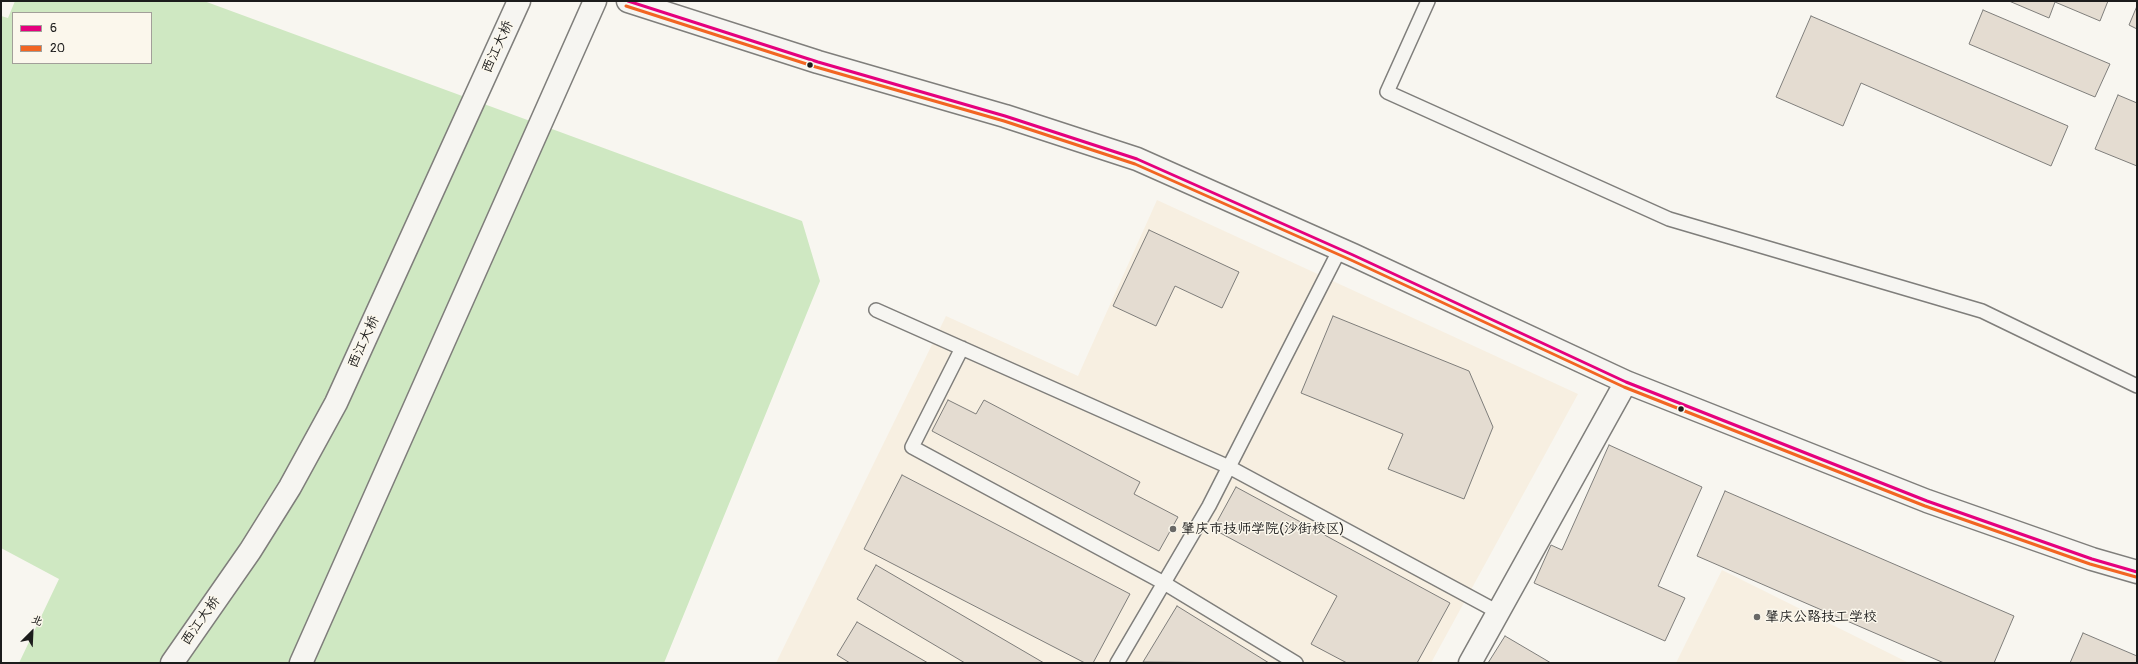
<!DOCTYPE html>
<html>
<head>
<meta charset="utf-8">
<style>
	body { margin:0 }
	#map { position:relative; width:2138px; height:664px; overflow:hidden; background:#f8f6f0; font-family:Pangolin,"LXGW WenKai TC",sans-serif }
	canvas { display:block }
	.frame { position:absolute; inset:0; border:2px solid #1c1c1c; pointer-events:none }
	.legend { position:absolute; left:12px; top:12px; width:140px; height:52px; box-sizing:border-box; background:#fbf7ec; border:1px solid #a29f99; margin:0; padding:5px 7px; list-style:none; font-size:12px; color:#1c1c1c }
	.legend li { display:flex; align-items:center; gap:8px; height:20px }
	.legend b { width:20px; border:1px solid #a29f99 }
	.north { position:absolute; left:12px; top:612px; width:40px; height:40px; -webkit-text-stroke:3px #fbf7ec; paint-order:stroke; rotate:24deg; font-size:11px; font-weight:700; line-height:16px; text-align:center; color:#1c1c1c }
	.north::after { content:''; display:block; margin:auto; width:14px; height:18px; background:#1c1c1c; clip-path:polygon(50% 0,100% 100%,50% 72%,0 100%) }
</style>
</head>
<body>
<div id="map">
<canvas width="2138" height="664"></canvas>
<div class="frame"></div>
<ul class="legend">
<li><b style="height:5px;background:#e5007d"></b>6</li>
<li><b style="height:5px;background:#f26522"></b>20</li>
</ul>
<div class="north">北</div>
</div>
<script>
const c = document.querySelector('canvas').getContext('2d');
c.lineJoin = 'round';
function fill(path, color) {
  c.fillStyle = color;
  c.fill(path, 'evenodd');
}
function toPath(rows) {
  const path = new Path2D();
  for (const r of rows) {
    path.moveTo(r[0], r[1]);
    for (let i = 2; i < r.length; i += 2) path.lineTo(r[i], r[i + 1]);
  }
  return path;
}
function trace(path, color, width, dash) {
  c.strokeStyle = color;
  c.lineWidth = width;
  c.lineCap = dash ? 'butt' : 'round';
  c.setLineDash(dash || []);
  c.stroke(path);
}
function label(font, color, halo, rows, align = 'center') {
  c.font = font + ' Pangolin,"LXGW WenKai TC",sans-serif';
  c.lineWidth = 3;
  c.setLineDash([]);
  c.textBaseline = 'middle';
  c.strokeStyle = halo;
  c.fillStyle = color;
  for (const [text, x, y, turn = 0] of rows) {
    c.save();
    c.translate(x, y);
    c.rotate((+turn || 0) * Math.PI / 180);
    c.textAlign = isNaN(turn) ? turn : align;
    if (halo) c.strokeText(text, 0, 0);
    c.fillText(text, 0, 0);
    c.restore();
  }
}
fill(toPath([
	[1157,200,1578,394,1431,663,776,663,946,316,1078,376],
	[1722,570,1909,663,1676,663]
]), '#f7efe1');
fill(toPath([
	[15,1,204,1,802,221,820,281,664,663,19,663,59,579,1,548,1,16,8,18],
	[13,13,151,13,151,63,13,63]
]), '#cfe8c2');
const building = toPath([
	[2009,1,2108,1,2100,21,2055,2,2049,18,2009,1],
	[2137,6,2137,29,2129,25,2137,6],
	[1983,10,2110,64,2095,97,1969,44,1983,10],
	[1811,16,2068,126,2051,166,1861,83,1843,126,1776,97,1811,16],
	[2118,95,2137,103,2137,166,2095,149,2118,95],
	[1149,230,1239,272,1222,308,1175,286,1156,326,1113,306,1149,230],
	[1333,316,1469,371,1493,427,1464,499,1388,469,1403,434,1301,393,1333,316],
	[948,400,976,414,984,400,1140,482,1134,494,1178,517,1159,551,932,431,948,400],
	[1609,445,1702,487,1658,586,1685,598,1665,641,1534,583,1551,545,1562,550,1609,445],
	[902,475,1130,594,1093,663,1085,663,864,549,902,475],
	[1236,487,1450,603,1417,663,1347,663,1311,644,1337,596,1213,529,1236,487],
	[1725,491,2014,616,1994,663,1944,663,1697,556,1725,491],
	[876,565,1044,663,965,663,857,599,876,565],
	[1177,606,1269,663,1143,662,1177,606],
	[857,622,928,663,850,663,837,655,857,622],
	[2083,633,2137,656,2137,663,2070,663,2083,633],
	[1505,636,1551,663,1488,663,1505,636]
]);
fill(building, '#e4dcd1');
trace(building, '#7f7e7b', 1);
const service = toPath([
	[1428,1,1387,92,1669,219,1982,311,2137,386],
	[876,310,1229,467,1498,612],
	[962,348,912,447,1164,583,1296,663],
	[1117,663,1209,506,1340,249]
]);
const minor = toPath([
	[628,1,818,62,1005,116,1137,159,1353,255,1626,382,1927,501,2092,559,2137,572],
	[1470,663,1626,382]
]);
const primary = toPath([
	[172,663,250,551,290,487,336,403,519,1],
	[301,663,595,1]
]);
trace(service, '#7f7e7b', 16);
trace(minor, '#7f7e7b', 25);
trace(primary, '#7f7e7b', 25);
trace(service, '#f6f5f1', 13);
trace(minor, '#f6f5f1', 22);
trace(primary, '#f6f5f1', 22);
trace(toPath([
	[628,1,818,62,1005,116,1137,159,1353,255,1626,382,1927,501,2092,559,2137,572]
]), '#e5007d', 3);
trace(toPath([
	[626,6,816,67,1004,121,1135,164,1351,260,1624,387,1925,506,2090,564,2136,577]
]), '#f26522', 3);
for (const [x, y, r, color] of [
	[810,65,3.5,"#1c1c1c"],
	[1681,409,3.5,"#1c1c1c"],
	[1173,529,4,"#696866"],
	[1757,617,4,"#696866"]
]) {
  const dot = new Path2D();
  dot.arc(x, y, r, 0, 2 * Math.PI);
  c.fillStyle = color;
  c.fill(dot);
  trace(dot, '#fbf7ec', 1.5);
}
label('14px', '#1c1c1c', '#fbf7ec', [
	["西江大桥",498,47,-66],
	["西江大桥",364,342,-66],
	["西江大桥",201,621,-55]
]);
label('14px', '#1c1c1c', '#fbf7ec', [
	["肇庆市技师学院(沙街校区)",1181,529],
	["肇庆公路技工学校",1765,617]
], 'left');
</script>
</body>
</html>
